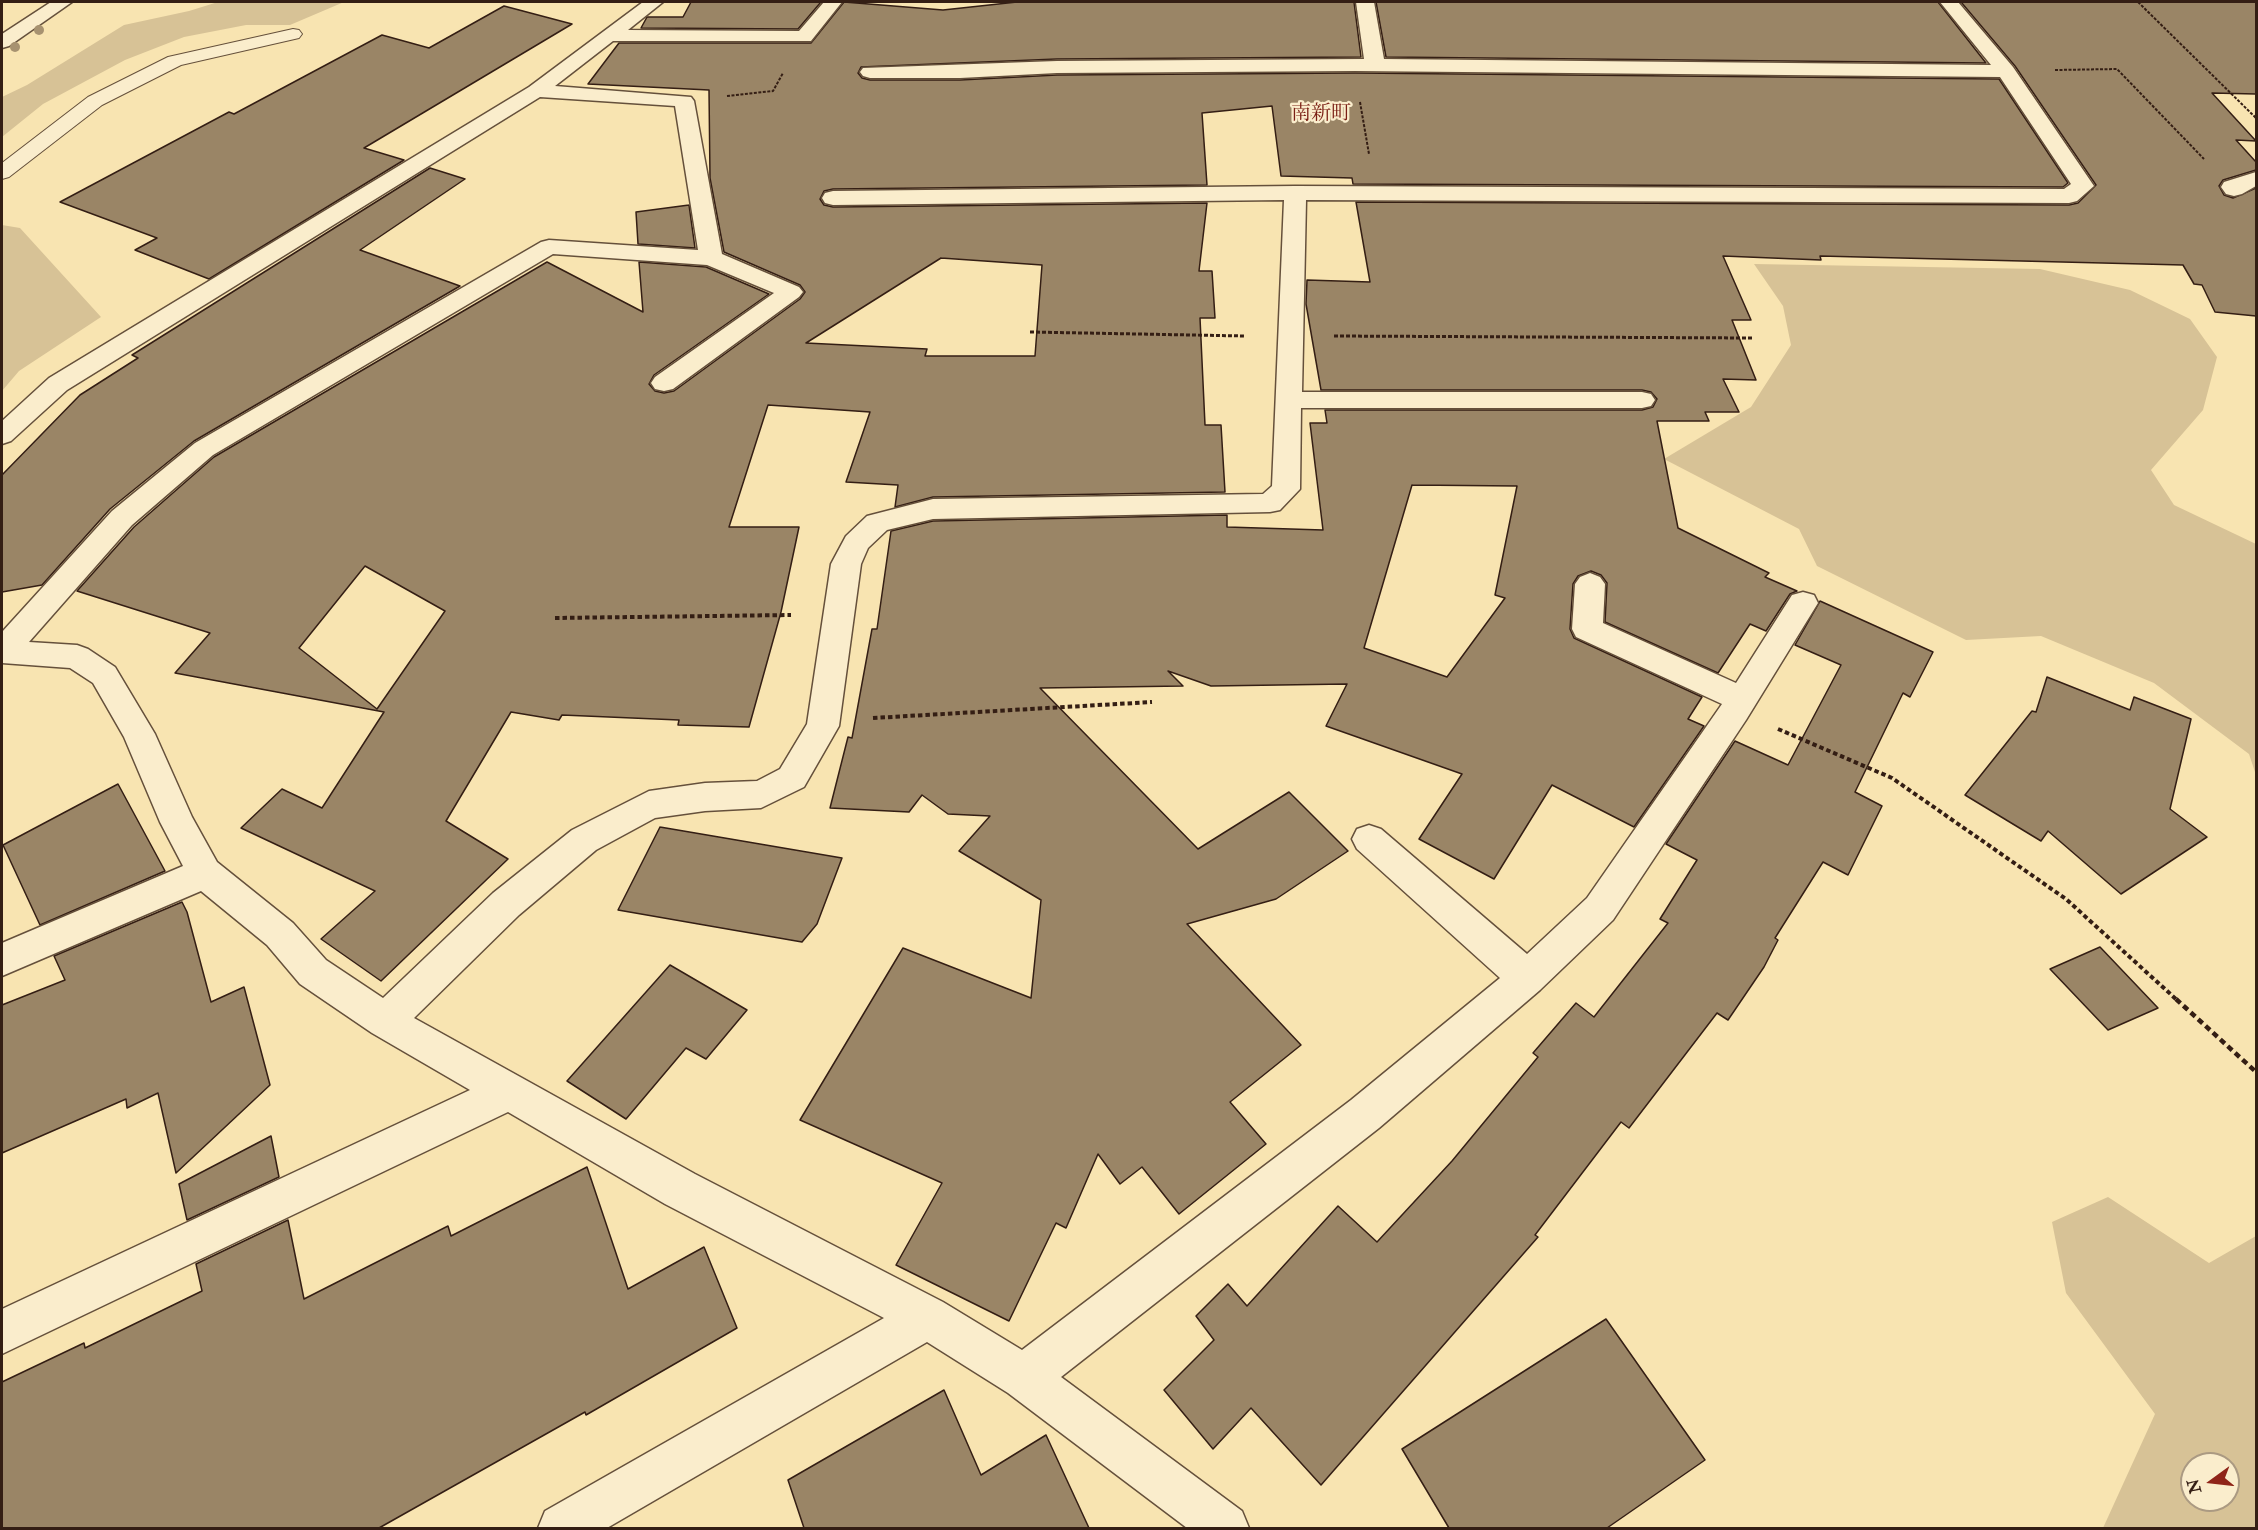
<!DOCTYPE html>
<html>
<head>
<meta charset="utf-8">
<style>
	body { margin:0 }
	#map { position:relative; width:2258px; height:1530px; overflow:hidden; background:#f8e4b1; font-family:"IM FELL Double Pica",serif }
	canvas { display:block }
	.frame { position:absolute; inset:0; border:3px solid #341e14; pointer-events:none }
	.north { position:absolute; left:2180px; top:1452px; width:60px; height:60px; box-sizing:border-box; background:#faedcc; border:2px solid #ab9a82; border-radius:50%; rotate:255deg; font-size:16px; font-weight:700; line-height:24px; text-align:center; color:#341e14 }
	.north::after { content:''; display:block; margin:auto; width:21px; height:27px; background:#8f2418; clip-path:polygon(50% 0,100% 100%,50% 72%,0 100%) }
</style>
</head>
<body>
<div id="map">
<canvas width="2258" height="1530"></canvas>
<div class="frame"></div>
<div class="north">N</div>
</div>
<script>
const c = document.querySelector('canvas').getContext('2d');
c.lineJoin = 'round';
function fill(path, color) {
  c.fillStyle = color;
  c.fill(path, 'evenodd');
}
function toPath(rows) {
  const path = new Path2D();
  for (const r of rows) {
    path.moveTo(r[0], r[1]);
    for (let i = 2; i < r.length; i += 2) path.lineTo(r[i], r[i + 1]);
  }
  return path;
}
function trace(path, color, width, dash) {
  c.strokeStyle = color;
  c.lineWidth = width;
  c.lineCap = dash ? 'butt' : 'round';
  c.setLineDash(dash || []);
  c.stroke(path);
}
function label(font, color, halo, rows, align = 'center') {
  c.font = font + ' "IM FELL Double Pica","Noto Serif JP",serif';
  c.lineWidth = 4.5;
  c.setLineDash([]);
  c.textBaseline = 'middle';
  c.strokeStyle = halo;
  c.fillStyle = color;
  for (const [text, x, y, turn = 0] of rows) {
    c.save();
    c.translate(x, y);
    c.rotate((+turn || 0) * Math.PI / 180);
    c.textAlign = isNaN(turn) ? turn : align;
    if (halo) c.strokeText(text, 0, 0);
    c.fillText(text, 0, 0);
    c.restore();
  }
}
fill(toPath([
	[218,2,344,2,290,25,246,25,184,37,125,60,43,104,2,137,2,97,27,85,124,25,189,11],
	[2,225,20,228,101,317,19,371,2,391],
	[1754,264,2040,269,2130,290,2190,319,2217,357,2203,410,2151,470,2174,505,2256,544,2256,775,2249,754,2154,683,2041,636,1966,640,1817,566,1799,529,1664,459,1751,407,1791,345,1783,306],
	[2108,1197,2209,1263,2256,1236,2256,1528,2103,1528,2155,1414,2066,1293,2052,1222],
	[2192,1464,2228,1464,2228,1500,2192,1500]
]), '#d7c296');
const building = toPath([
	[691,2,821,2,798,29,641,28,647,17,683,17,691,2],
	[844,2,943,10,1017,2,1354,2,1361,57,1057,59,861,67,858,73,862,78,870,80,960,80,1057,75,1355,73,1999,79,2068,183,2063,187,1353,184,1352,178,1281,176,1272,106,1202,113,1207,185,833,189,824,191,820,199,824,205,833,207,1207,203,1199,271,1212,271,1215,318,1200,318,1205,425,1221,425,1225,492,933,497,895,507,898,485,846,482,870,412,768,405,729,527,799,527,781,612,749,727,678,725,679,720,562,715,559,720,511,712,446,821,508,859,381,981,321,939,375,891,241,828,282,789,322,808,384,712,175,673,210,633,77,591,134,527,214,457,547,262,643,312,639,262,706,267,769,294,654,375,649,384,655,391,664,393,674,391,800,299,805,292,800,285,724,252,710,178,709,90,588,84,619,43,811,43,844,2],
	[941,258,1042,265,1035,356,925,356,927,349,806,343,941,258],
	[365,566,445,611,377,709,299,648,365,566],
	[1376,2,1938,2,1986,63,1386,57,1376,2],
	[1961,2,2256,2,2256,94,2212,93,2256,141,2236,140,2256,162,2256,170,2223,180,2219,186,2224,195,2233,198,2256,188,2256,316,2215,312,2202,285,2194,284,2183,265,1820,256,1821,260,1723,256,1751,320,1732,320,1756,380,1723,379,1739,412,1705,412,1709,421,1657,421,1678,528,1769,573,1765,577,1797,591,1790,594,1766,631,1750,624,1718,673,1605,622,1607,583,1601,575,1591,571,1578,576,1573,584,1570,629,1574,638,1702,697,1688,719,1704,726,1634,827,1552,785,1494,879,1419,839,1462,774,1326,726,1347,684,1211,686,1168,671,1183,686,1040,688,1198,849,1289,792,1348,851,1276,899,1187,924,1301,1045,1230,1102,1266,1144,1179,1214,1142,1167,1120,1184,1098,1154,1066,1228,1056,1223,1009,1321,896,1265,942,1183,800,1120,903,948,1031,998,1041,900,959,851,990,816,948,814,922,795,909,812,830,808,848,737,852,738,872,629,877,629,891,531,933,521,1227,515,1227,527,1323,530,1310,423,1327,423,1325,410,1642,410,1653,407,1657,399,1651,392,1642,390,1321,390,1306,304,1307,280,1370,282,1356,202,2069,205,2078,203,2096,185,2015,66,1961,2],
	[1412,485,1517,486,1495,595,1505,598,1447,677,1364,648,1412,485],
	[504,6,572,24,364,148,404,160,209,279,135,250,157,238,60,202,229,112,234,114,382,35,429,48,504,6],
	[430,168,465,179,360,250,460,286,194,441,110,509,42,585,2,592,2,475,80,395,138,358,132,355,430,168],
	[689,205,695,248,638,244,636,212,689,205],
	[1820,601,1933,652,1910,697,1903,693,1855,792,1882,806,1848,875,1823,862,1775,938,1778,940,1764,967,1728,1020,1717,1013,1629,1128,1621,1122,1535,1235,1538,1237,1321,1485,1251,1408,1213,1449,1164,1390,1214,1340,1196,1316,1228,1284,1247,1306,1338,1206,1377,1242,1452,1161,1538,1057,1533,1053,1576,1003,1594,1017,1668,923,1660,919,1697,860,1666,844,1735,741,1788,765,1841,665,1795,645,1820,601],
	[2047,677,2130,710,2134,697,2191,719,2170,809,2207,837,2121,894,2048,831,2041,841,1965,795,2032,711,2036,712,2047,677],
	[118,784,165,871,40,925,3,845,118,784],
	[660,827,842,858,817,924,802,942,618,910,660,827],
	[182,902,187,912,211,1002,244,987,270,1085,176,1173,158,1093,127,1108,126,1099,2,1153,2,1005,65,980,54,956,182,902],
	[2100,947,2158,1008,2108,1030,2050,969,2100,947],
	[670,965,747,1010,706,1059,686,1048,626,1119,567,1081,670,965],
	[271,1136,279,1177,187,1220,179,1184,271,1136],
	[587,1167,628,1289,704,1247,737,1328,586,1415,585,1412,379,1528,2,1528,2,1382,84,1343,85,1348,202,1291,196,1264,288,1220,304,1299,448,1226,451,1236,587,1167],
	[1606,1319,1705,1460,1607,1528,1449,1528,1402,1449,1606,1319],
	[944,1390,981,1475,1046,1435,1089,1528,804,1528,788,1480,944,1390]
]);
fill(building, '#9a8566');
trace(building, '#341e14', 1.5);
const service = toPath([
	[293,29,299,30,302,34,299,38,181,65,102,105,9,177,2,179,2,163,88,97,168,57,293,29]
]);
const minor = toPath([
	[643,2,663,2,628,30,799,31,824,2,842,2,811,41,613,41,555,86,691,97,694,101,722,254,799,287,803,292,799,297,673,389,664,391,655,389,651,383,655,377,774,293,707,265,553,254,213,455,132,525,29,642,77,645,88,649,115,667,155,734,192,817,217,862,293,923,326,960,383,998,493,893,572,830,649,791,705,783,757,781,780,769,807,724,831,564,846,536,867,516,933,499,1263,494,1272,486,1284,200,833,205,825,203,822,198,825,193,833,191,1295,186,2064,189,2071,184,2000,77,1355,71,1057,73,960,78,870,78,863,76,860,72,863,68,1057,61,1364,59,1356,2,1374,2,1384,59,1991,65,1940,2,1958,2,2013,67,2094,186,2077,201,2069,203,1306,200,1302,392,1642,392,1651,394,1655,400,1651,406,1642,408,1301,408,1300,489,1280,510,1270,512,933,519,887,530,868,548,861,564,839,726,804,787,761,808,705,811,655,818,596,850,519,915,414,1018,695,1174,943,1302,1022,1350,1351,1100,1500,978,1357,849,1352,839,1357,829,1369,825,1381,829,1527,954,1587,898,1722,704,1576,637,1572,629,1575,584,1580,577,1590,573,1600,577,1605,584,1603,623,1736,683,1792,595,1803,592,1814,595,1818,603,1746,720,1613,920,1540,990,1379,1128,1061,1377,1242,1511,1249,1528,1187,1528,1008,1393,927,1342,607,1528,538,1528,545,1511,884,1318,665,1204,508,1112,2,1354,2,1309,470,1090,372,1033,300,984,267,945,201,891,2,976,2,943,183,866,160,822,124,737,93,683,70,668,2,663,2,632,112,511,195,443,541,242,549,240,698,250,675,106,540,97,67,390,11,441,2,444,2,421,49,378,529,87,643,2],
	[2256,172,2256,186,2242,194,2234,196,2226,194,2221,187,2224,182,2256,172]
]);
const tertiary = toPath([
	[51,2,72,2,9,46,2,48,2,34,51,2]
]);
trace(service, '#65503b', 2);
trace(minor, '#65503b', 3);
trace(tertiary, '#65503b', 3);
trace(toPath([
	[2138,2,2256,118],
	[2055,70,2117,69,2204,159],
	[727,96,773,91,783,73],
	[1360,102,1369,154]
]), '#341e14', 2, [3, 1.5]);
trace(toPath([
	[1030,332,1245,336],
	[1334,336,1754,338]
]), '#341e14', 3, [4, 2]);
trace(toPath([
	[555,618,791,615],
	[873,718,1152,702],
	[1778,729,1892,778,2066,899,2177,1000]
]), '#341e14', 4, [4.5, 3]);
trace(toPath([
	[2176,999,2256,1072]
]), '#341e14', 4.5, [6, 4]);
fill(service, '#faedcc');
fill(minor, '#faedcc');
fill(tertiary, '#faedcc');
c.fillStyle = '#a79270';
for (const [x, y] of [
	[39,30],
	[15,47]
]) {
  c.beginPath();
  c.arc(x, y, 5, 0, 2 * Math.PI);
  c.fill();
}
label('20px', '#7a1f14', '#faedcc', [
	["南新町",1321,115]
]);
</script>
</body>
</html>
